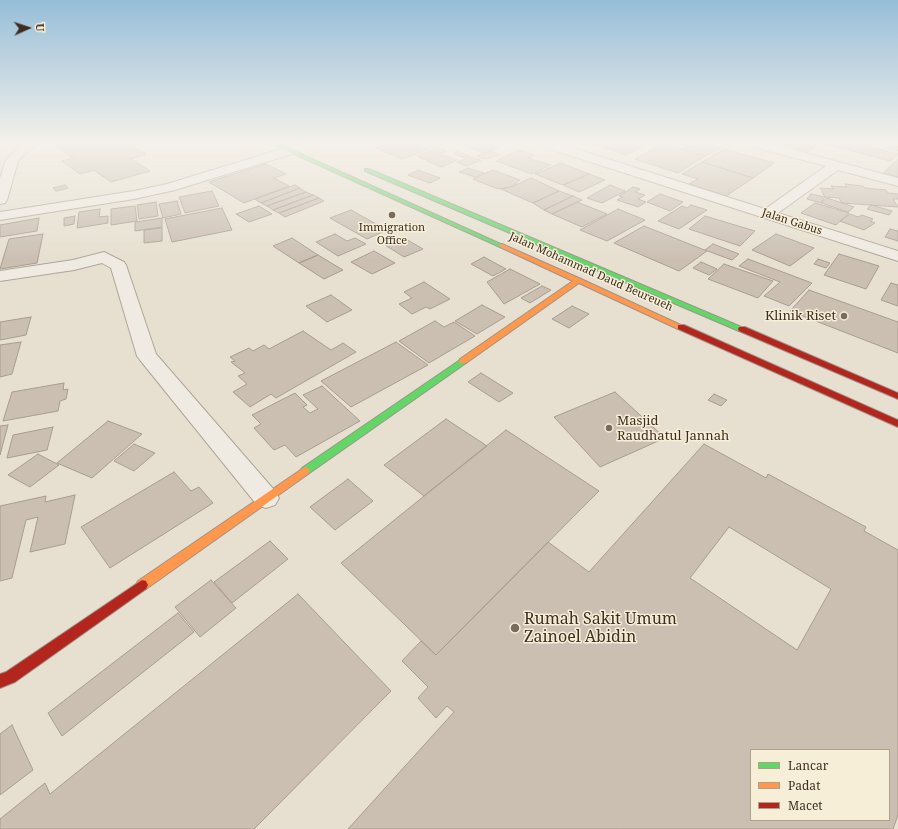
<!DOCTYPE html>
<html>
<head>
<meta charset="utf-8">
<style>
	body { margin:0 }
	#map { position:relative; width:898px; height:829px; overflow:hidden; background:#e7e0d1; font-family:"Noto Serif",serif }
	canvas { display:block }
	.legend { position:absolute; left:750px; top:749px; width:140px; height:72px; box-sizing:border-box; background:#f7eed8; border:1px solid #ada18e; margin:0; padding:5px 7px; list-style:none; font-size:12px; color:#3d2e20 }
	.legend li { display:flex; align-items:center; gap:8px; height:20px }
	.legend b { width:20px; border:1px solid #ada18e }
	.north { position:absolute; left:8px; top:8px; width:40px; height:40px; -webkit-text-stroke:3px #f7eed8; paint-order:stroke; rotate:87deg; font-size:11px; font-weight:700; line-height:16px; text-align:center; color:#3d2e20 }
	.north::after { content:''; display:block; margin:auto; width:14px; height:18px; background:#3d2e20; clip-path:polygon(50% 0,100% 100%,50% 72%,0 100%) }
</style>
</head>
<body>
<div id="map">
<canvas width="898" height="829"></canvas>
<ul class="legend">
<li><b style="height:5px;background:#63d668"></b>Lancar</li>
<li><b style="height:5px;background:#ff974d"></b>Padat</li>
<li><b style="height:5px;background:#b3261e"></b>Macet</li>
</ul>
<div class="north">U</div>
</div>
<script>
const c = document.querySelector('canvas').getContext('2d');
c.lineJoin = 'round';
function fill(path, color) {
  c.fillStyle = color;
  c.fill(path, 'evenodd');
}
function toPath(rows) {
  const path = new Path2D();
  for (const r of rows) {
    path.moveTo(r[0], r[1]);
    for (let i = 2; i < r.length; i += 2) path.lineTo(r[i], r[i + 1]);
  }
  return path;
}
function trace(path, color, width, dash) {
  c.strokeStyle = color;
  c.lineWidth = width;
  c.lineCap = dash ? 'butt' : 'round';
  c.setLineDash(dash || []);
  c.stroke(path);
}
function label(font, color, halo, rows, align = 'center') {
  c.font = font + ' "Noto Serif",serif';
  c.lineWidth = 3;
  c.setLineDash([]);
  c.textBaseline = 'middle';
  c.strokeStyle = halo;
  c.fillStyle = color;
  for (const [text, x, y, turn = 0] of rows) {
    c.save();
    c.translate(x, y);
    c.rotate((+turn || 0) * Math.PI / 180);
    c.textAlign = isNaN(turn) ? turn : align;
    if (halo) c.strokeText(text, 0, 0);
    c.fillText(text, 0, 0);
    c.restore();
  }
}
const building = toPath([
	[62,144,108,144,112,146,130,144,146,154,131,159,150,171,111,182,94,170,80,174,62,161,73,158,56,146,62,144],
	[386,144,404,144,422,152,402,159,376,148,386,144],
	[406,144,428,144,435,147,422,151,406,144],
	[460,144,501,144,503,145,483,153,460,144],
	[593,144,647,144,626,155,593,144],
	[662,144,664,144,705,156,678,173,635,159,662,144],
	[688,144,713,144,722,147,706,156,681,149,688,144],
	[788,144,818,144,805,154,782,148,788,144],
	[826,144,859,144,898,154,890,161,826,144],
	[890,145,898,147,898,151,886,148,890,145],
	[438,148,447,151,426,160,417,156,438,148],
	[724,149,774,163,753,178,702,162,724,149],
	[519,150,534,155,528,158,550,165,532,174,496,161,519,150],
	[457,151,469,156,465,158,453,153,457,151],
	[491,151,500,155,485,159,477,156,491,151],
	[443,155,457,160,442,167,427,161,443,155],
	[471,157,481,160,467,166,457,162,471,157],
	[898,159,898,177,883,173,898,159],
	[702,162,753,178,726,196,689,184,698,179,682,174,702,162],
	[561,163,589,174,563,185,535,174,561,163],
	[266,164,286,174,274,178,289,186,244,203,209,182,266,164],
	[468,168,484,173,475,177,459,172,468,168],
	[418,170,440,178,430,183,408,175,418,170],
	[493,170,520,180,511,187,501,189,495,188,473,179,493,170],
	[589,174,605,180,579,192,563,185,589,174],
	[531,178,559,191,533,203,501,189,511,187,531,178],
	[845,184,863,186,865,188,886,190,888,193,898,194,898,199,893,199,898,207,842,203,839,198,825,197,820,188,834,189,831,186,847,187,845,184],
	[65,185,68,188,56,191,53,188,65,185],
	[295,185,300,188,261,203,255,199,295,185],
	[610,185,625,191,602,203,587,198,610,185],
	[633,187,640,189,635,192,645,195,638,199,646,202,638,207,617,200,623,197,619,196,633,187],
	[300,188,306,192,267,206,261,203,300,188],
	[212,191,219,206,185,213,179,197,212,191],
	[559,191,573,196,544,210,533,203,559,191],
	[306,192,313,195,273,210,267,206,306,192],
	[660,194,683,202,670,211,647,202,660,194],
	[811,194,825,197,821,203,807,199,811,194],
	[313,195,319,198,279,213,273,210,313,195],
	[573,196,582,200,552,214,544,210,573,196],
	[319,198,324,201,285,217,279,213,319,198],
	[827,198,854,207,848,212,821,203,827,198],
	[177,201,181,214,163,218,159,204,177,201],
	[156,202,158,216,139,219,137,205,156,202],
	[577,202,607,214,582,227,552,214,577,202],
	[815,203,849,213,836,225,801,213,815,203],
	[691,205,707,210,679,229,658,221,682,206,687,208,691,205],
	[871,205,892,211,889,215,867,209,871,205],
	[135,206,137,221,111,225,111,209,135,206],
	[259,206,272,214,249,222,236,214,259,206],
	[222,208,232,230,172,242,165,219,222,208],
	[100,209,99,217,108,216,108,223,77,228,79,212,100,209],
	[618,209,645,220,607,241,580,230,618,209],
	[351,210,387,230,367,239,330,218,351,210],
	[850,214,858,217,862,215,873,219,870,221,875,223,864,230,840,221,850,214],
	[75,216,74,224,64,226,64,218,75,216],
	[705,216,755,231,740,246,689,229,705,216],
	[39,218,37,231,0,237,0,225,39,218],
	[162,218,162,227,135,231,135,222,162,218],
	[644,226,707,251,679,271,614,243,644,226],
	[162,228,162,241,144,243,144,230,162,228],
	[890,229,898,231,898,241,885,237,890,229],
	[43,234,37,263,0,269,9,239,43,234],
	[335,234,347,241,355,238,366,244,338,256,316,242,335,234],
	[776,234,814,248,790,266,752,250,776,234],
	[292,238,318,255,299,263,273,246,292,238],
	[404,238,423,249,404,257,385,245,404,238],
	[713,244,739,254,732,260,705,250,713,244],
	[374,251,395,263,372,274,351,262,374,251],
	[839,254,879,266,866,289,824,275,839,254],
	[318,255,343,270,324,279,299,263,318,255],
	[484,257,506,269,493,276,471,264,484,257],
	[748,259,812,283,789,306,764,296,780,282,739,266,748,259],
	[818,259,830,263,826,268,814,264,818,259],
	[701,262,717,269,709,275,693,268,701,262],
	[724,264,773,281,758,298,708,279,724,264],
	[510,269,540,284,504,304,487,282,510,269],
	[424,282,450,299,430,309,426,307,412,314,399,304,412,298,404,292,424,282],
	[891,283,898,285,898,306,881,300,891,283],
	[542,286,551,290,530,303,521,298,542,286],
	[809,290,898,322,898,353,790,311,809,290],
	[331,295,352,310,327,322,306,306,331,295],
	[482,305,505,317,477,334,455,321,482,305],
	[572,306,589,314,569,328,552,319,572,306],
	[31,317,26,335,0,340,0,322,31,317],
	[435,321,444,327,454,322,475,336,429,363,399,341,435,321],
	[303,331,331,350,343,343,356,352,276,398,271,394,250,407,233,392,247,384,238,376,245,373,231,362,235,361,230,357,249,348,253,351,264,345,269,349,303,331],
	[21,342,12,374,0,377,0,345,21,342],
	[396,342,428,365,351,407,321,381,396,342],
	[481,373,513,393,499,402,468,382,481,373],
	[64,383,63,390,68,389,66,399,60,401,58,411,3,421,12,392,64,383],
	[322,386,360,421,296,457,285,445,274,450,254,428,261,424,252,415,295,393,307,405,303,407,310,413,318,409,303,395,322,386],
	[615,392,665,438,600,467,554,417,615,392],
	[714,394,727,400,721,406,708,400,714,394],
	[446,419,487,446,424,496,384,465,446,419],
	[108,421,142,434,92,478,57,463,108,421],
	[8,425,0,455,0,426,8,425],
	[53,427,47,450,7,458,13,435,53,427],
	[506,430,599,491,436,655,341,563,506,430],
	[134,444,155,453,134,471,114,461,134,444],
	[704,444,766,478,768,474,866,527,864,531,898,550,898,815,893,829,348,829,454,712,447,706,436,718,418,698,428,687,402,661,421,641,436,655,548,542,589,572,704,444],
	[729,527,831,589,797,650,690,578,729,527],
	[751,750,889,750,889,820,751,820,751,750],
	[38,454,59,465,30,487,8,475,38,454],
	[174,472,191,491,199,487,213,503,110,568,81,527,174,472],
	[348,479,373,501,335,530,310,507,348,479],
	[75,495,65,544,30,552,38,517,26,520,12,578,0,581,0,506,46,496,45,502,75,495],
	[270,541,288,559,232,603,214,582,270,541],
	[211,580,236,608,200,637,175,607,211,580],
	[298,594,391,691,254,829,0,829,0,819,45,783,50,794,298,594],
	[178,613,194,632,62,736,48,713,178,613],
	[12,725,33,770,0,795,0,734,12,725]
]);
fill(building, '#cbbfb2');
trace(building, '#a89c90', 1);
const street = toPath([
	[21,144,39,144,29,150,18,161,7,200,5,203,0,204,0,178,6,160,21,144],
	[542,144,561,144,765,209,826,166,753,147,751,144,772,144,898,178,898,186,838,170,778,213,898,251,898,261,544,147,542,144],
	[288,147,292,148,294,151,292,154,175,190,134,199,0,220,0,212,134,191,167,184,288,147],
	[104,252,124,262,126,265,156,354,275,491,279,498,275,505,266,508,257,505,140,360,137,356,111,268,102,263,74,270,0,281,0,271,73,260,104,252]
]);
const fast = toPath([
	[272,144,279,144,505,246,500,247,272,144],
	[365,169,369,169,746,329,745,331,739,331,365,171,365,169],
	[463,358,467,361,466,363,308,474,302,474,300,471,302,468,463,358]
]);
const slow = toPath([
	[502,244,581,279,685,327,684,329,678,329,579,283,466,363,460,363,459,361,460,359,573,281,500,247,500,245,502,244],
	[305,467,308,468,310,471,308,474,146,589,142,590,138,589,136,585,138,581,305,467]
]);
const jam = toPath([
	[678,325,684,325,898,420,898,427,678,329,678,325],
	[739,327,745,327,898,393,898,399,739,331,738,329,739,327],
	[142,580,146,581,148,585,146,589,15,682,0,688,0,674,6,672,142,580]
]);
trace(street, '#ada599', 2);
trace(fast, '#9c958a', 2);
trace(slow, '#9c958a', 2);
trace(jam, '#9c958a', 2);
fill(street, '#efebe3');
fill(fast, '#63d668');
fill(slow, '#ff974d');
fill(jam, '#b3261e');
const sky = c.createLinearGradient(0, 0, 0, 260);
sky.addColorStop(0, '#96bed9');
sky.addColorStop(0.55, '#f4f1ea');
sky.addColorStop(1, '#f4f1ea00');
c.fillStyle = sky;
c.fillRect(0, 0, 898, 260);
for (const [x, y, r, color] of [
	[392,215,4,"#786c5e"],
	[844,316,4,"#786c5e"],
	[609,428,4,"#786c5e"],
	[515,628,5,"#786c5e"]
]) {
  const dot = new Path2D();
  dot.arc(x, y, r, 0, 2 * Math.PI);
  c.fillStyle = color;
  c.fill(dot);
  trace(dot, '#f7eed8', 1.5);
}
label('11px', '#3d2e20', '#f7eed8', [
	["Jalan Gabus",792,222,18],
	["Jalan Mohammad Daud Beureueh",591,272,24]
]);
label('11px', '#3d2e20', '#f7eed8', [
	["Immigration",392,228],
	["Office",392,241]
]);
label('13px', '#3d2e20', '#f7eed8', [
	["Klinik Riset",836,316],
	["Masjid",617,421,"left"],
	["Raudhatul Jannah",617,436,"left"]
], 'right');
label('16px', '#3d2e20', '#f7eed8', [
	["Rumah Sakit Umum",524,619],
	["Zainoel Abidin",524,637]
], 'left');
</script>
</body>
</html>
